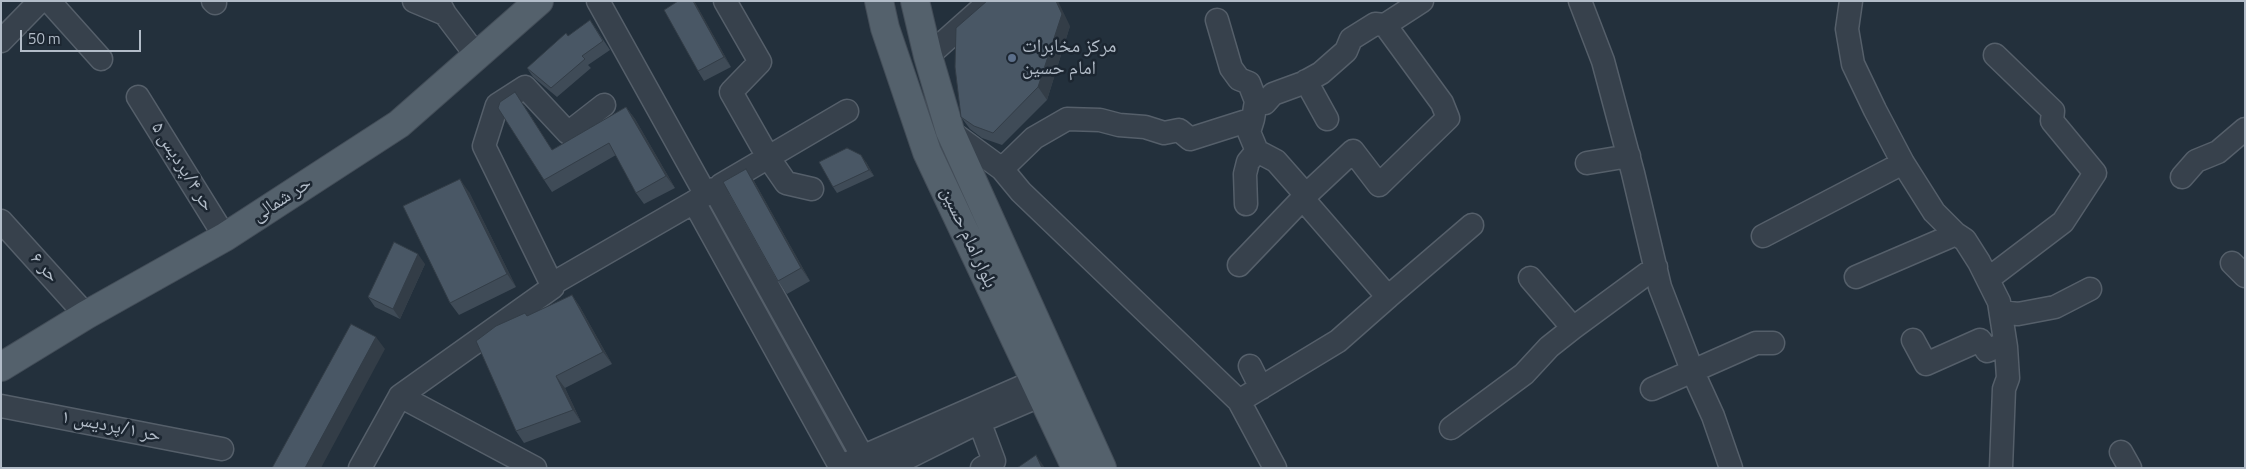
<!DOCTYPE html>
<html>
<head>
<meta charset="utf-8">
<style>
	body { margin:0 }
	#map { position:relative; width:2246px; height:469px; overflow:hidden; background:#23303c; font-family:"Titillium Web",sans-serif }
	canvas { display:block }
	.frame { position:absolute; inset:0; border:2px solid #b2bcc8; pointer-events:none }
	.scale { position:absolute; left:20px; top:30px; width:121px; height:22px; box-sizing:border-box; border:2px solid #b2bcc8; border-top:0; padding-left:6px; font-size:15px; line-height:18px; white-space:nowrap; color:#b2bcc8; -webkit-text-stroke:4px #1c2631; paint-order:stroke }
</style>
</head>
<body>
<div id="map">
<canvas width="2246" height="469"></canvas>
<div class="frame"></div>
<div class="scale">50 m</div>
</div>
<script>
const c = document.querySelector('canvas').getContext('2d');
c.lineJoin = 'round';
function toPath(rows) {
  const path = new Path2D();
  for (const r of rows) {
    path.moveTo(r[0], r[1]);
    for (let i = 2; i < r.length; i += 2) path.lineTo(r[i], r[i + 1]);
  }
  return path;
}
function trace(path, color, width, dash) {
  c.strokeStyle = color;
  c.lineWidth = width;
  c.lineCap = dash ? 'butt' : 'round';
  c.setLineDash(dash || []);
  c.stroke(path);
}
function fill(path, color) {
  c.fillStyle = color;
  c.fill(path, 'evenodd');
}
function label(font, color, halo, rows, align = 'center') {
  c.font = font + ' "Titillium Web","Noto Naskh Arabic",sans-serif';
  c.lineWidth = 5;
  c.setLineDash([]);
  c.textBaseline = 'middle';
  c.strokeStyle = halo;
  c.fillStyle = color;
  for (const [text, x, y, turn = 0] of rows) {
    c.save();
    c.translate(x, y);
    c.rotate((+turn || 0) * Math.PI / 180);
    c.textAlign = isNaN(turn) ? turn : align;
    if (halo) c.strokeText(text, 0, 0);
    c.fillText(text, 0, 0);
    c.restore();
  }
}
const minor = toPath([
	[49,1,101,59],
	[213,1,215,3],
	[414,1,445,14],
	[438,1,445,14,476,55],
	[598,1,706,195],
	[725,1,760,62,731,92,768,157,786,183,812,189],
	[1580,1,1603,61,1633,173,1660,287,1692,370,1713,416,1731,468],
	[1851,1,1847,29,1853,64,1875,110,1903,163,1934,212,1956,234,1965,240,1979,262,1999,302,2006,347,2008,378,2004,389,2001,468],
	[1385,25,1422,1],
	[1,41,40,1],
	[928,56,990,1],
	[1306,81,1327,119],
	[138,97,225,237],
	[1253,119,1249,132,1257,151,1276,161,1306,195,1353,151,1379,185,1448,118,1442,103,1385,25,1375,24,1351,39,1346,51,1321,73,1303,83,1273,94,1265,103,1256,101],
	[950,131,1002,169,1021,192,1239,401,1275,468],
	[1587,163,1629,156],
	[1002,169,1034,138,1067,119,1100,120,1119,125,1145,127,1164,133,1179,130,1190,139,1253,119,1256,101,1249,83,1239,79,1231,68,1217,20],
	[2182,177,2196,161,2218,152,2245,129],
	[721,185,847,111],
	[1303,199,1388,297,1472,225],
	[1246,204,1245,174,1248,162,1257,151],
	[1,221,86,315],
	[1763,236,1903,163],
	[2232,263,2245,276],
	[1239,265,1306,195],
	[1856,277,1956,234],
	[1530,278,1573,328],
	[1988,279,2063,222,2095,173,2052,121,2053,111,1995,55],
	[552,284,694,202],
	[2001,312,2018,314,2055,307,2090,289],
	[1913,340,1926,364,1980,340,1987,351,2005,343],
	[1250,366,1261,388],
	[1652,389,1756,343,1773,343],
	[400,396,553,287,484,146,497,105,525,87,568,133,604,105],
	[1239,401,1338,341,1388,297],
	[1,406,222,449],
	[975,410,994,461,982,468],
	[1451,428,1524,374,1549,347,1573,328,1656,267],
	[2121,452,2130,468],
	[848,463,1035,381],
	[360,468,400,396,535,468],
	[841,468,694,202,714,189,869,468],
	[887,468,979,422,1042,395]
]);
const major = toPath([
	[879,1,885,28,927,152,1076,468],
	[915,1,928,56,950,131,1102,468],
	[1,367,86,315,225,237,399,124,539,1]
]);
trace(minor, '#555f6a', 25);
trace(major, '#434d58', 30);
trace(minor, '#37414c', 22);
trace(major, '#54616c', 28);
fill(toPath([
	[678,1,694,1,731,67,704,81,698,71],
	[590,20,610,50,588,65,591,68,557,97,533,77,527,68],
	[1070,26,1047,100,1002,145,982,138,970,129,961,117],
	[523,104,552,150,626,107,635,119,675,188,644,204,636,193,616,155,552,192,544,180],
	[866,162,874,176,837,193,833,187],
	[746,169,754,181,810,281,787,294,778,281],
	[469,192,516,287,459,315,450,303],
	[425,264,400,319,375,307,368,297],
	[572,295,580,307,612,364,565,388,581,422,524,443,516,431,528,316]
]), '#3f4b57');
fill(toPath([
	[693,1,694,1,696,4,731,67,724,57],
	[1056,1,1058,1,1070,26,1047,100,1038,87],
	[626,107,635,119,675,188,666,176],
	[861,155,866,162,874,176,869,170],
	[746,169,754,181,810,281,801,268],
	[460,179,469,192,516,287,507,274],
	[418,254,425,264,400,319,393,309],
	[572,295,580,307,612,364,603,352],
	[376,337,385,349,321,468,305,468],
	[556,376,565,388,581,422,573,410],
	[1036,455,1045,468,1042,468]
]), '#333d47');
const building = toPath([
	[678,1,693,1,724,57,698,71,664,10,678,1],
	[987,1,1056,1,1062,14,1038,87,993,133,974,126,961,117,955,67,956,28,987,1],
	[590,20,603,41,582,56,585,59,551,88,527,68,566,33,568,36,590,20],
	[515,92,552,150,626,107,666,176,636,193,609,143,544,180,498,108,500,102,515,92],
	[847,148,861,155,869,170,833,187,819,162,847,148],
	[746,169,801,268,778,281,723,182,746,169],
	[460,179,507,274,450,303,403,206,460,179],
	[394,242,418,254,393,309,368,297,394,242],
	[572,295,603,352,556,376,573,410,516,431,476,341,496,326,525,313,527,316,572,295],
	[351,324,376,337,305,468,272,468,351,324],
	[1036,455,1042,468,1017,468,1036,455]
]);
fill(building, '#495765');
trace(building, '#333d47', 1);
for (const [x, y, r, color] of [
	[1012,58,5,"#5c6f8a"]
]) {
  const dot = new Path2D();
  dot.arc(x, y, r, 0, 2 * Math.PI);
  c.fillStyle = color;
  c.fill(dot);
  trace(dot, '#1c2631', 2);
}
label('19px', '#b2bcc8', '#1c2631', [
	["مرکز مخابرات",1022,47],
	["امام حسین",1022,69]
], 'left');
label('19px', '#b2bcc8', '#1c2631', [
	["حر ۴/پردیس ۵",182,167,58],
	["حر شمالی",282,200,-33],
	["بلوار امام حسین",968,238,65],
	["حر ۶",44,268,48],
	["حر ۱/پردیس ۱",111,427,11]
]);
</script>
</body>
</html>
